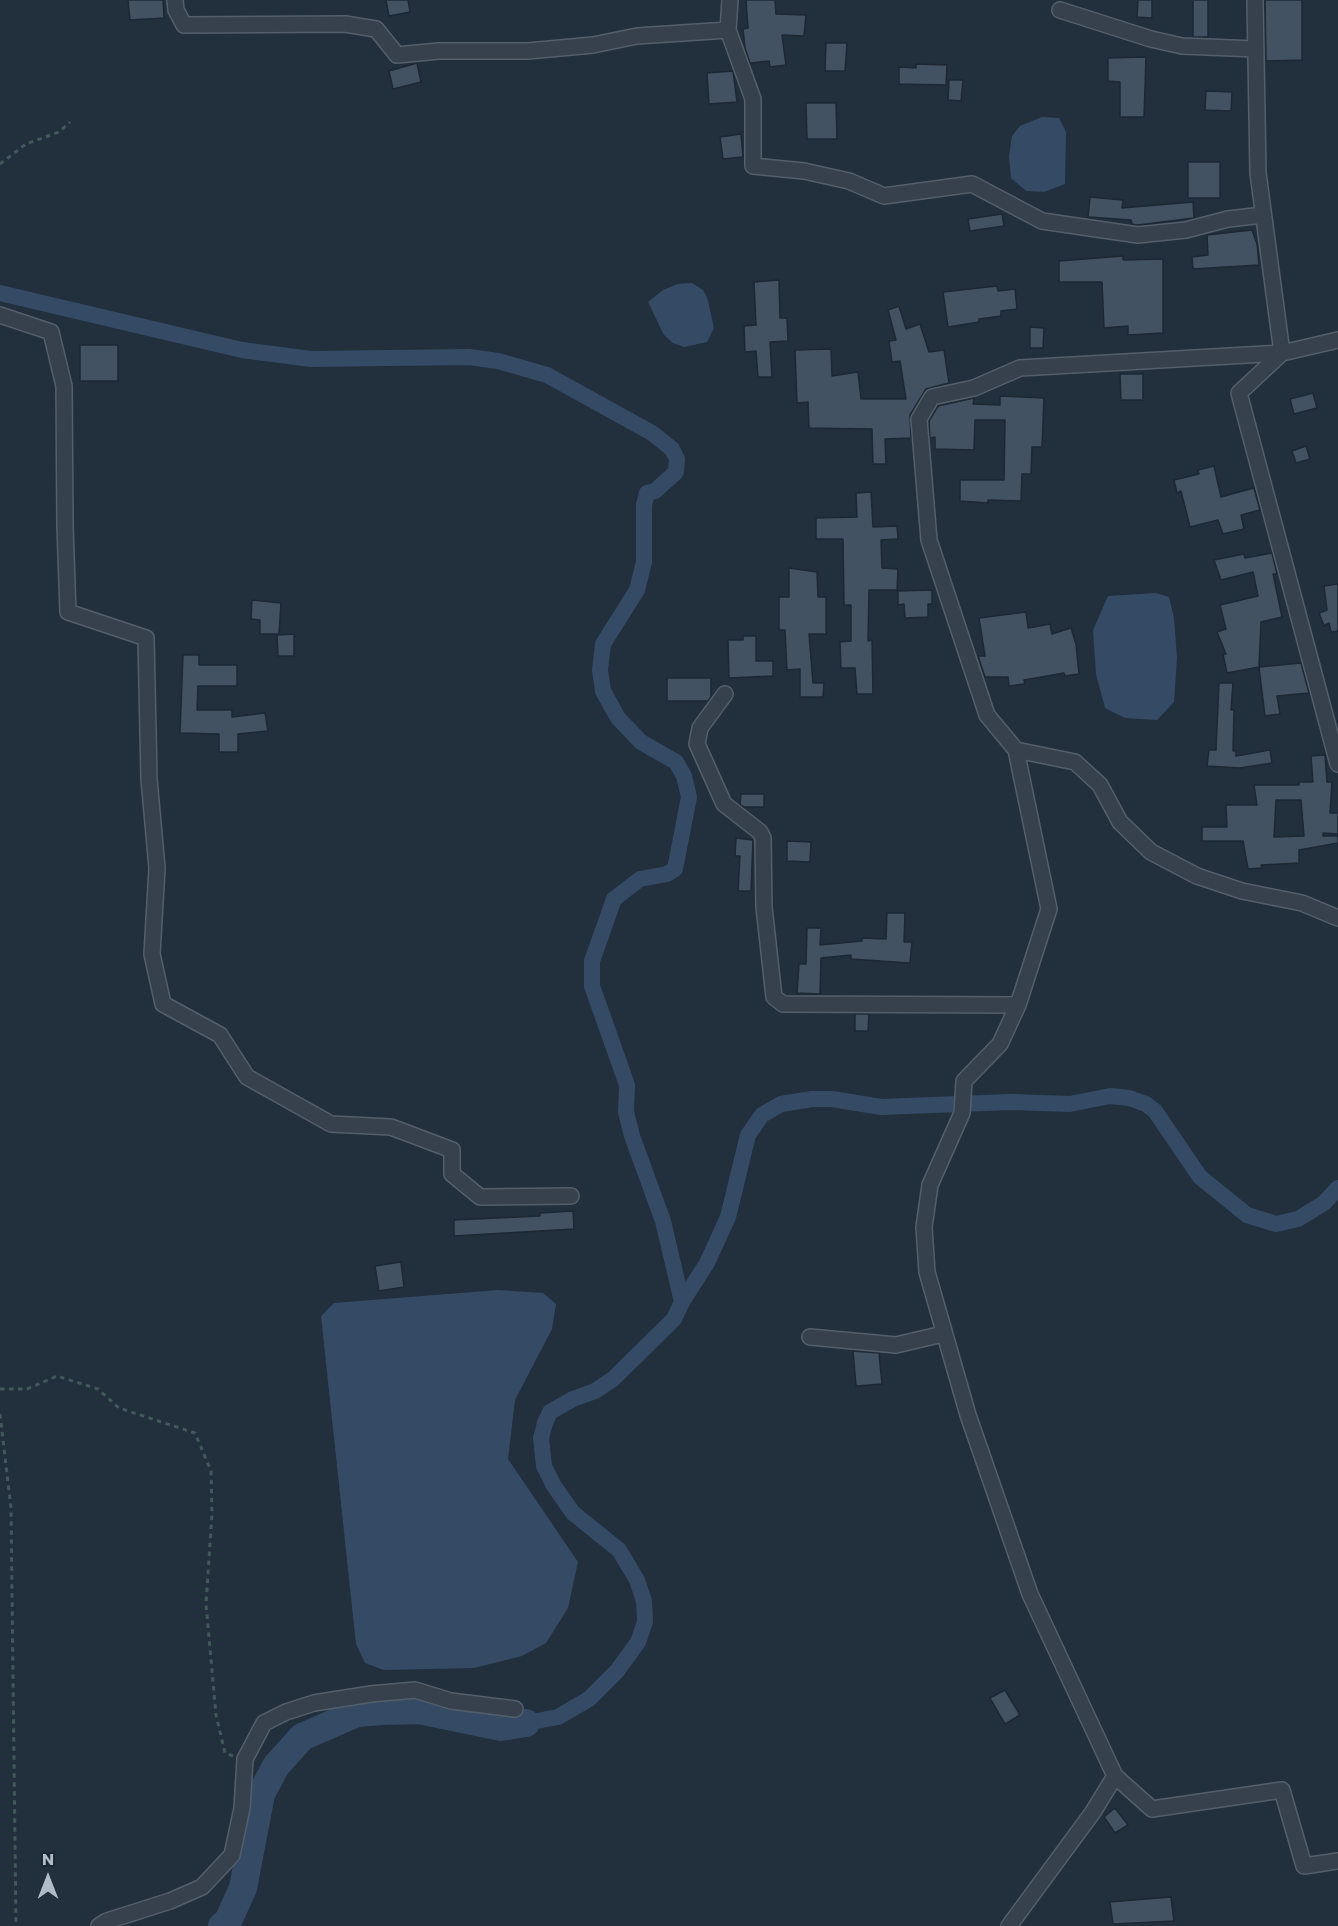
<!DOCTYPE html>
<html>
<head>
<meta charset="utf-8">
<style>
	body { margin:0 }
	#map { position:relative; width:1338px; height:1926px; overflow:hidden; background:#222f3d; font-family:Poppins,sans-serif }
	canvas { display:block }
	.north { position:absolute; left:18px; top:1848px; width:60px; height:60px; -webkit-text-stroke:4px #1b2632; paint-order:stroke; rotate:0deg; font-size:16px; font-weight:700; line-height:24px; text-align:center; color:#b2bcc9 }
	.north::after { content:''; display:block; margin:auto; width:21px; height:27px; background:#b2bcc9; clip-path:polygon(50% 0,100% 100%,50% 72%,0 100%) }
</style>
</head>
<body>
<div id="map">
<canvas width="1338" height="1926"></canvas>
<div class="north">N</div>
</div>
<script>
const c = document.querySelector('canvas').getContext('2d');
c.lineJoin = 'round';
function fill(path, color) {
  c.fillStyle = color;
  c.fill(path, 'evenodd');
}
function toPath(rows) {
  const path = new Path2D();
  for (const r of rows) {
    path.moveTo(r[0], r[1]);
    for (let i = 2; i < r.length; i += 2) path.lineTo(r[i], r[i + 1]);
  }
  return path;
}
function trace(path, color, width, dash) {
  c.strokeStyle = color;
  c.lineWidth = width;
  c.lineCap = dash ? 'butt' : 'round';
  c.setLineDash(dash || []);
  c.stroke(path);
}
fill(toPath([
	[1042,117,1059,118,1066,132,1065,184,1044,192,1026,191,1011,178,1009,156,1012,136,1020,126],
	[692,283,703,290,707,297,714,328,707,342,684,347,673,343,664,335,648,302,663,290,678,284],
	[1156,593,1169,597,1174,618,1177,658,1174,702,1157,720,1125,718,1105,708,1096,674,1093,630,1108,596],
	[498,1290,543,1293,556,1304,552,1329,515,1400,508,1459,578,1562,568,1608,546,1643,522,1656,474,1668,384,1670,365,1663,356,1644,321,1316,334,1303]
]), '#354b65');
trace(toPath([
	[0,293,242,350,311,359,469,357,498,361,547,375,652,433,672,449,677,459,676,472,655,491,647,493,644,505,644,562,637,590,603,644,600,670,603,691,618,718,641,742,676,762,684,776,689,797,675,869,667,874,640,879,614,899,592,961,592,986,627,1085,626,1112,632,1136,663,1221,682,1302],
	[526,1723,558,1717,589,1699,617,1671,638,1642,645,1622,644,1601,637,1580,619,1550,573,1513,554,1486,544,1466,541,1438,545,1423,550,1412,573,1399,595,1391,613,1379,674,1319,682,1302,707,1263,728,1217,748,1135,762,1115,781,1104,812,1099,832,1099,881,1107,1011,1102,1070,1104,1110,1096,1129,1098,1146,1104,1155,1111,1200,1177,1247,1215,1276,1224,1298,1219,1324,1203,1338,1188]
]), '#354b65', 16);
trace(toPath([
	[222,1926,228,1921,243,1888,261,1794,276,1766,302,1737,357,1713,382,1711,419,1710,501,1727,526,1723]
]), '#354b65', 28);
const building = toPath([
	[128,0,163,0,164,18,130,20,128,0],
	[386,0,408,0,410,12,389,16,386,0],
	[746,0,775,0,776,14,806,15,804,36,782,35,786,65,770,67,769,61,750,63,745,48,743,29,748,28,746,0],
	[1138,0,1152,0,1152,18,1137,17,1138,0],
	[1193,0,1208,0,1208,37,1193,37,1193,0],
	[1265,0,1302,0,1302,60,1266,61,1265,0],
	[826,43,847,43,845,71,825,71,826,43],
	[1146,57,1144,117,1120,117,1120,82,1108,81,1108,58,1146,57],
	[417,63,421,82,393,89,389,71,417,63],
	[916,64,947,65,946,85,899,84,899,67,916,68,916,64],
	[733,71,737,102,709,104,707,73,733,71],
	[949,80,963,80,961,101,948,100,949,80],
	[1206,91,1232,92,1231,111,1205,110,1206,91],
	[806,103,836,103,837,139,807,139,806,103],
	[741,134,743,157,723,159,720,137,741,134],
	[1188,162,1220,162,1220,198,1188,198,1188,162],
	[1090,197,1123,200,1122,208,1193,202,1194,218,1138,225,1132,224,1131,220,1088,217,1090,197],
	[1002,214,1004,226,970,231,968,219,1002,214],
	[1252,230,1257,244,1259,265,1193,269,1192,257,1208,255,1207,235,1252,230],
	[1123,256,1123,260,1163,259,1163,333,1128,335,1128,326,1104,328,1102,282,1059,282,1059,261,1123,256],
	[779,280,780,318,787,318,788,341,770,342,772,377,758,377,756,351,745,352,744,326,756,325,754,282,779,280],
	[997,286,998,291,1015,289,1017,309,1001,311,1001,316,979,319,979,322,948,327,943,292,997,286],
	[899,306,906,329,920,324,929,352,944,350,949,383,926,389,910,415,911,438,885,439,886,464,873,464,872,429,809,428,808,402,797,403,795,350,831,349,832,376,858,372,861,399,906,399,900,361,892,362,889,341,896,340,888,310,899,306],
	[1030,327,1044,328,1043,348,1030,348,1030,327],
	[80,345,118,345,118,381,80,381,80,345],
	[1120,374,1143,374,1143,400,1121,400,1120,374],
	[1313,393,1317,408,1294,414,1290,399,1313,393],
	[1000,396,1044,398,1042,447,1032,447,1031,474,1022,474,1021,501,988,500,988,503,960,501,960,480,1004,480,1005,420,975,420,974,450,935,449,935,437,930,438,929,421,938,406,974,398,973,404,1000,405,1000,396],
	[1306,446,1310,459,1296,463,1292,451,1306,446],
	[1214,466,1221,497,1254,488,1260,510,1241,515,1244,529,1223,534,1218,520,1190,527,1181,491,1177,493,1174,480,1199,474,1198,470,1214,466],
	[871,492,873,527,897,526,898,539,881,540,882,568,898,569,897,590,869,590,868,641,872,640,873,694,857,694,855,668,841,668,840,642,851,641,851,605,844,605,843,539,816,539,816,518,857,517,856,493,871,492],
	[1272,553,1277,574,1273,574,1282,617,1261,622,1259,667,1227,673,1223,654,1226,654,1217,632,1226,629,1220,605,1258,596,1253,572,1221,580,1214,560,1244,554,1245,558,1272,553],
	[789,568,817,572,818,597,826,597,826,634,809,634,813,683,824,683,823,697,800,697,800,669,787,670,785,630,779,630,779,597,789,597,789,568],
	[1338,584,1338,631,1331,632,1329,623,1324,626,1319,613,1327,610,1324,586,1338,584],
	[932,590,932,604,928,604,928,617,905,618,904,604,898,605,898,591,932,590],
	[252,600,281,603,279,634,260,634,260,620,251,619,252,600],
	[1026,612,1028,628,1050,624,1052,634,1071,628,1076,644,1079,674,1065,676,1064,673,1024,680,1025,684,1009,686,1008,677,985,677,978,656,985,656,979,618,1026,612],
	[294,634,294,656,278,656,277,635,294,634],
	[743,636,756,636,756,661,773,661,773,676,729,678,728,640,743,640,743,636],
	[183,655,199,655,199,665,237,665,237,686,198,686,197,710,232,710,232,717,265,713,268,731,238,734,238,752,219,752,219,734,180,733,183,655],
	[1301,663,1309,693,1277,696,1280,714,1265,716,1259,667,1301,663],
	[667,678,711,678,711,697,708,701,667,701,667,678],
	[1219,683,1233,683,1231,710,1234,710,1233,751,1236,751,1236,756,1270,750,1272,763,1240,768,1207,766,1209,750,1216,750,1219,683],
	[1325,755,1327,782,1332,782,1330,813,1338,813,1338,834,1323,833,1323,836,1338,836,1338,843,1299,850,1299,863,1261,865,1262,868,1248,869,1243,841,1202,841,1202,827,1227,827,1226,805,1257,805,1254,785,1299,785,1299,782,1313,782,1311,756,1325,755],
	[1276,800,1301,800,1304,836,1274,837,1276,800],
	[741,794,764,794,764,807,744,807,740,804,741,794],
	[736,838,753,840,751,891,738,891,740,856,735,856,736,838],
	[787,841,811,842,810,862,787,861,787,841],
	[887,913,905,913,904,942,912,942,910,963,851,959,851,955,821,958,820,994,797,993,799,964,806,964,807,928,821,928,820,945,862,941,862,938,886,939,887,913],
	[855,1014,869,1014,868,1031,855,1031,855,1014],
	[573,1211,574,1229,454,1236,454,1220,540,1216,540,1213,573,1211],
	[401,1262,404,1287,379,1291,375,1266,401,1262],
	[853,1351,879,1353,882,1384,856,1386,853,1351],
	[1005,1690,1020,1715,1005,1724,990,1698,1005,1690],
	[1115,1808,1128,1825,1115,1833,1104,1817,1115,1808],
	[1171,1897,1174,1921,1113,1924,1110,1902,1171,1897]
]);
fill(building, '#435262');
trace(building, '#1d2834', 1.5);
const street = toPath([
	[175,0,176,10,184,25,345,24,376,29,397,55,439,51,528,51,593,45,637,36,728,30,753,99,753,166,804,171,849,181,884,196,972,184,1042,221,1138,235,1186,230,1228,219,1263,215],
	[1060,10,1151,39,1182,46,1256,49],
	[728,30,730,0],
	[0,315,51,332,64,386,65,526,68,612,146,638,149,779,157,868,152,954,163,1004,220,1035,247,1077,331,1124,391,1127,452,1150,452,1174,480,1197,571,1196],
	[1338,340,1282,353,1239,393,1338,764],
	[725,694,700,728,697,744,724,804,760,832,763,838,764,907,774,997,783,1004,1018,1005],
	[1016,750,1075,762,1100,785,1120,822,1151,852,1197,876,1242,891,1302,903,1338,918],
	[810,1337,896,1345,943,1334],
	[1115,1776,1152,1809,1282,1790,1304,1866,1338,1861],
	[99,1926,107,1921,170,1901,202,1887,232,1855,242,1808,245,1759,264,1723,286,1712,314,1703,371,1694,415,1690,451,1701,515,1709],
	[1009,1926,1093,1812,1115,1776,1030,1594,968,1415,927,1272,924,1227,930,1185,962,1113,964,1081,1000,1044,1018,1005,1049,909,1016,750,987,715,929,540,919,419,932,397,974,388,1020,368,1282,353,1258,173,1255,0]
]);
trace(street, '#545f6b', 18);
trace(toPath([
	[0,164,26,144,59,132,70,122],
	[0,1389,27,1389,57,1376,98,1389,119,1408,195,1433,211,1471,212,1514,206,1604,216,1715,225,1753,233,1756],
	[0,1414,11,1508,16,1926]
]), '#42595b', 3, [4.5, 4.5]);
trace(street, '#36414d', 15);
</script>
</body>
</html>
